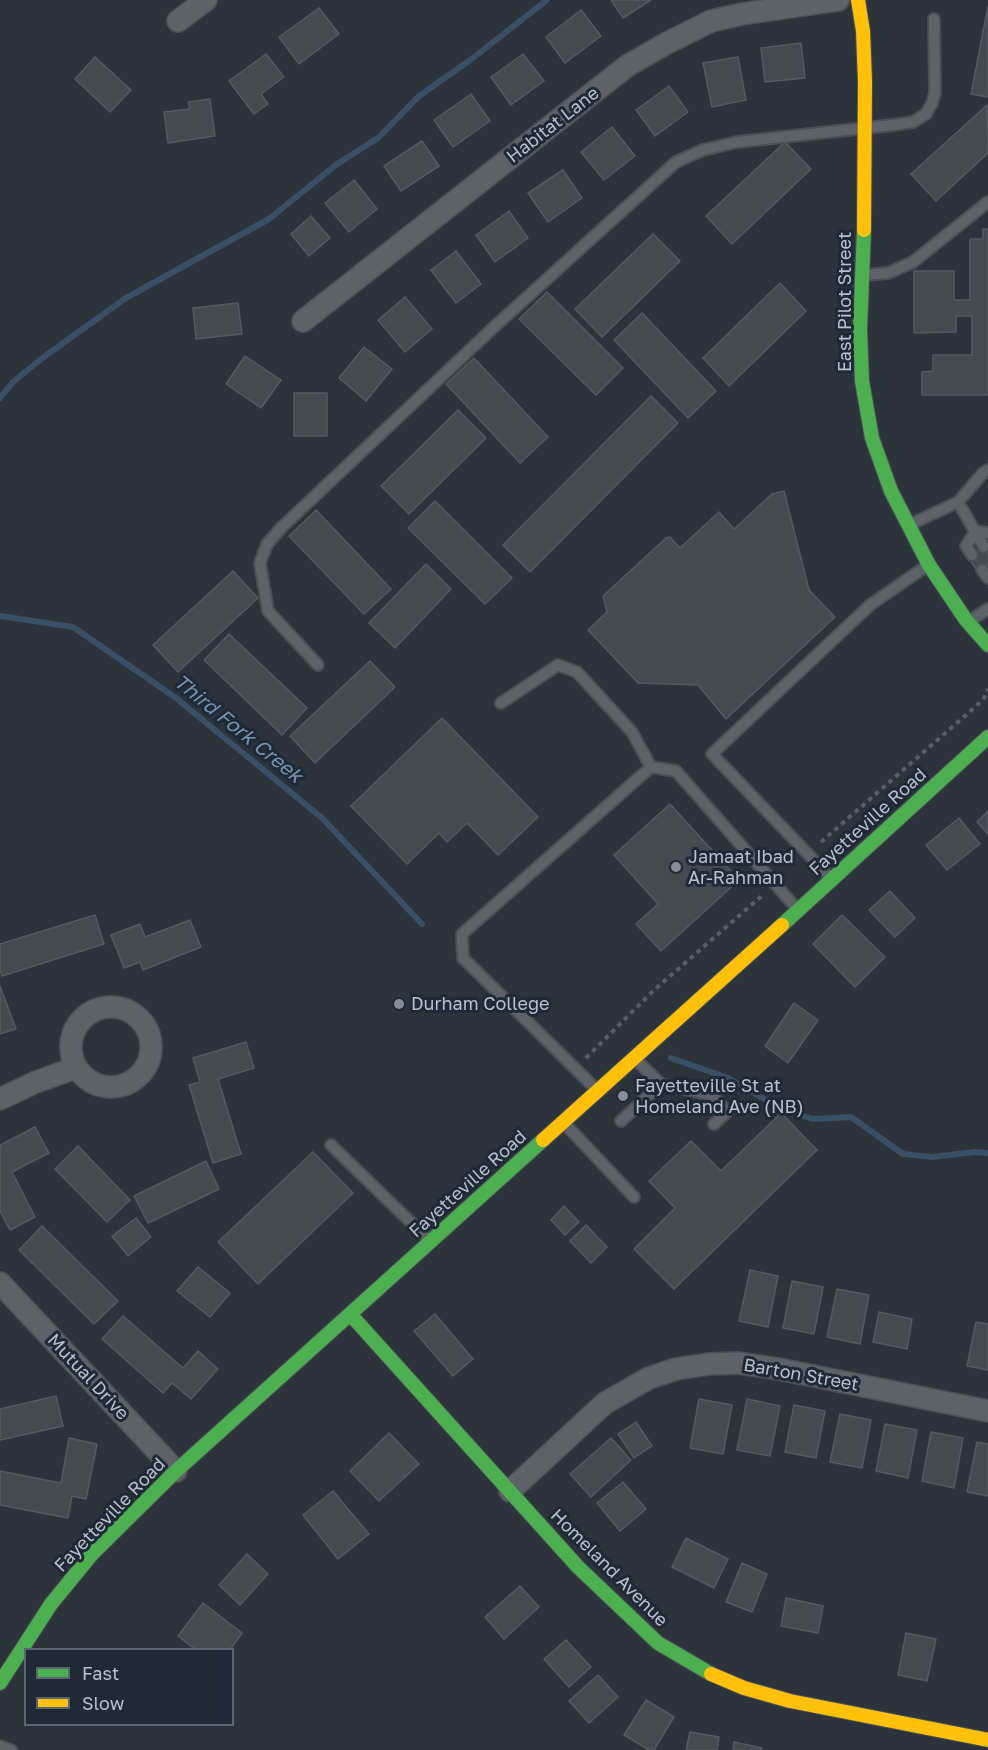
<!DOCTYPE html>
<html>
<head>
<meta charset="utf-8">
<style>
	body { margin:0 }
	#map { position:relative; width:988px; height:1750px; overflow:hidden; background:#2c333a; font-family:"Golos Text",sans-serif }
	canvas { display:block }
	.legend { position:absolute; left:24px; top:1648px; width:210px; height:78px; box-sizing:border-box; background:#1f2a36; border:2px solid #5c6672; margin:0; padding:8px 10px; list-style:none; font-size:18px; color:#b7c0cb }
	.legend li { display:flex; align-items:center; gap:12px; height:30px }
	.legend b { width:30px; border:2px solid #5c6672 }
</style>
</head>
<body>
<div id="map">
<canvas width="988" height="1750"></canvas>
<ul class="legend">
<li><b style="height:8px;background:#4caf50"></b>Fast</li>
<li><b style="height:8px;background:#ffc107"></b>Slow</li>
</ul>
</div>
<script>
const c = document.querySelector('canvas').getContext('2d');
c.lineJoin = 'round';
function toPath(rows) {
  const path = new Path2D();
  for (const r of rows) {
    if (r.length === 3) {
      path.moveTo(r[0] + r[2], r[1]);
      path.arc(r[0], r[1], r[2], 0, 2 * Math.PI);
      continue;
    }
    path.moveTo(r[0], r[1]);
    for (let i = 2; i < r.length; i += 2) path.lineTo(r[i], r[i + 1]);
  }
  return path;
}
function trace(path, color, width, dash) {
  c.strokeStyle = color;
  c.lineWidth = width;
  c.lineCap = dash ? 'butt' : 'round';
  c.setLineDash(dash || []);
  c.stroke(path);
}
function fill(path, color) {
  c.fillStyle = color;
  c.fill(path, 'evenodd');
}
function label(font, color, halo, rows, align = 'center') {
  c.font = font + ' "Golos Text",sans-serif';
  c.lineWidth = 6;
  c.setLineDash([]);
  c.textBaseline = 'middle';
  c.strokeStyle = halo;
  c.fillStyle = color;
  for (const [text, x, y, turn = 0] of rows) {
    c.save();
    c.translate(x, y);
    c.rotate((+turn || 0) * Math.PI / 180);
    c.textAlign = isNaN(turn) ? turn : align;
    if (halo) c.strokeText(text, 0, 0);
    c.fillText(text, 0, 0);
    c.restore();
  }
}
trace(toPath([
	[0,398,13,382,45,356,126,298,269,219,337,164,378,138,419,96,469,61,547,0],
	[0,616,73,627,176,698,322,818,422,924],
	[671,1058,728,1078,783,1110,813,1119,851,1117,903,1154,932,1157,975,1152,988,1153]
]), '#3b4f65', 6);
const building = toPath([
	[611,0,651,0,623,18,611,0],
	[988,6,988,97,971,94,988,6],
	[319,8,339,34,299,64,279,37,319,8],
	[581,10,601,36,565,63,546,37,581,10],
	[801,43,805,78,765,82,761,48,801,43],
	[266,54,284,77,261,94,268,104,254,114,229,81,266,54],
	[523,54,544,81,511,105,491,77,523,54],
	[95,57,131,90,110,112,75,79,95,57],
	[738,57,746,100,712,107,703,63,738,57],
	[669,86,688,112,655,136,636,110,669,86],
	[471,94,490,121,453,147,434,120,471,94],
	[210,99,215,136,168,143,164,112,190,109,188,102,210,99],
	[987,105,988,153,936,201,911,174,987,105],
	[612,127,635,156,604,180,581,152,612,127],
	[422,141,439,166,401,191,384,166,422,141],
	[785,142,811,169,732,244,706,216,785,142],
	[563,170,582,198,548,222,528,193,563,170],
	[354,180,377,209,349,232,325,203,354,180],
	[509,211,528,238,495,262,476,235,509,211],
	[311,216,330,238,309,256,291,234,311,216],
	[983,229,988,229,988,395,922,395,922,372,933,371,933,355,972,355,972,316,956,316,956,332,914,333,914,271,954,271,954,300,970,300,970,239,983,239,983,229],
	[653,234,680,261,602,337,575,309,653,234],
	[456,251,481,284,456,303,431,270,456,251],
	[780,283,806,311,729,386,703,358,780,283],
	[547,292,623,368,596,395,519,319,547,292],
	[405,297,432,329,405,352,378,320,405,297],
	[238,303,242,334,196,339,193,308,238,303],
	[642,313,716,391,688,418,614,340,642,313],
	[364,347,392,369,366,401,339,378,364,347],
	[245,356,281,380,261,408,226,384,245,356],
	[474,358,548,437,520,463,446,384,474,358],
	[294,393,327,393,327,436,294,436,294,393],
	[651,396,678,423,530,572,503,545,651,396],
	[458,410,486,438,409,514,381,486,458,410],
	[784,491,809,590,835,617,726,719,698,685,638,683,588,630,607,612,603,596,666,538,670,537,680,548,719,512,734,529,772,494,784,491],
	[435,501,512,578,485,604,408,528,435,501],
	[316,510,391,589,364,614,289,536,316,510],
	[988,545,988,566,978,572,968,557,988,545],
	[426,564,451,589,395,648,369,623,426,564],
	[233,571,258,598,178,672,153,645,233,571],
	[229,634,307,708,282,735,204,660,229,634],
	[370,661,395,687,315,763,290,736,370,661],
	[442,718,538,817,498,855,467,823,447,842,439,833,407,864,351,806,442,718],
	[670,804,739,880,661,951,636,924,658,904,614,855,670,804],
	[988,811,988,834,977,822,988,811],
	[959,818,980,844,947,870,926,845,959,818],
	[890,891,915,918,895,937,869,910,890,891],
	[95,915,104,944,2,976,0,968,0,944,95,915],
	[842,915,885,957,855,987,813,944,842,915],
	[190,920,201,947,143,970,140,962,124,968,111,935,140,924,145,937,190,920],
	[0,986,16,1029,0,1034,0,986],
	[794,1003,818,1020,788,1063,765,1046,794,1003],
	[246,1042,254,1068,218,1079,241,1154,213,1163,189,1085,200,1082,193,1058,246,1042],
	[781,1113,817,1150,674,1289,634,1249,675,1208,649,1181,691,1141,721,1171,781,1113],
	[35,1127,49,1153,12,1172,35,1217,10,1230,0,1211,0,1145,35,1127],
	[78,1146,130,1200,107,1222,55,1169,78,1146],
	[313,1152,353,1193,258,1284,218,1242,313,1152],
	[206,1161,219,1189,148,1223,134,1196,206,1161],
	[564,1206,579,1222,565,1235,551,1220,564,1206],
	[136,1218,151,1237,128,1256,112,1236,136,1218],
	[586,1225,607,1247,591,1263,570,1241,586,1225],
	[42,1226,118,1301,94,1324,19,1250,42,1226],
	[198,1267,230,1293,210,1317,177,1291,198,1267],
	[750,1270,778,1276,768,1327,739,1321,750,1270],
	[792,1281,823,1287,814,1334,783,1328,792,1281],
	[837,1289,869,1295,860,1344,827,1337,837,1289],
	[879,1312,912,1319,907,1349,873,1342,879,1312],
	[435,1314,473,1359,453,1376,414,1331,435,1314],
	[123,1316,183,1368,198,1351,218,1369,191,1399,172,1383,163,1393,102,1339,123,1316],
	[976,1322,988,1324,988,1370,967,1366,976,1322],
	[56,1396,63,1426,0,1440,0,1409,56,1396],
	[699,1399,732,1405,723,1454,690,1448,699,1399],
	[747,1399,780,1406,770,1456,737,1450,747,1399],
	[794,1405,825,1411,816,1458,785,1452,794,1405],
	[840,1414,871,1420,862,1468,830,1462,840,1414],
	[636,1422,652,1446,634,1458,618,1434,636,1422],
	[885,1424,917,1430,908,1478,876,1471,885,1424],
	[931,1432,963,1438,954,1488,922,1481,931,1432],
	[389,1433,419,1464,379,1501,350,1471,389,1433],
	[69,1438,97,1444,86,1499,72,1496,68,1518,0,1505,0,1471,61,1483,69,1438],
	[611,1438,631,1460,591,1497,570,1474,611,1438],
	[977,1442,988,1444,988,1496,967,1492,977,1442],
	[623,1482,646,1509,620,1531,597,1503,623,1482],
	[333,1491,369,1534,338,1559,303,1515,333,1491],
	[686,1538,728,1559,714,1588,672,1567,686,1538],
	[247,1554,268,1574,240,1605,219,1585,247,1554],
	[742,1563,767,1574,752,1612,726,1602,742,1563],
	[520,1586,539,1607,504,1639,485,1617,520,1586],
	[786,1598,823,1606,818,1633,781,1626,786,1598],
	[203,1603,242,1633,230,1650,196,1650,178,1636,203,1603],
	[906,1633,936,1639,927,1681,898,1675,906,1633],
	[566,1640,591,1667,569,1687,544,1659,566,1640],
	[598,1675,618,1697,589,1723,569,1701,598,1675],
	[646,1700,674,1717,654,1750,649,1750,624,1735,646,1700],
	[690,1732,719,1737,717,1750,686,1750,690,1732],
	[734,1742,762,1748,761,1750,733,1750,734,1742]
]);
fill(building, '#444a50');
trace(building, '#545a62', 1.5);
const lane = toPath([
	[865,275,888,273,913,262,988,202],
	[958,502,984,547],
	[911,524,958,502,983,473,988,470],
	[972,555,966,546,976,531,988,533],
	[982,570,988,578],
	[971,620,988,609],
	[318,665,268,611,260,563,267,544,282,527,493,328,676,162,703,150,737,142,893,125,913,122,926,114,932,103,935,93,934,19],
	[501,703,558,665,577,672,632,732,651,767],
	[830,877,712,754,870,605,928,565],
	[635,1059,661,1084,712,1095,727,1112,714,1124],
	[596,1089,463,958,462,934,651,767,676,771,797,909],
	[621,1121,661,1084],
	[564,1123,634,1197],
	[331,1145,428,1239],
	[0,1746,11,1750]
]);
const street = toPath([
	[178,21,206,0],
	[303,321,627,66,667,43,711,21,742,14,838,0],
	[111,1047,40],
	[0,1099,36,1082,75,1068],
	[0,1283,176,1471],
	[510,1491,605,1403,649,1378,676,1369,709,1364,738,1363,779,1369,988,1411]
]);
const fast = toPath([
	[864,230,860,329,862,381,872,438,891,491,929,565,966,620,988,645],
	[782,925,988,737],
	[350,1314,578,1567,658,1643,711,1674],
	[0,1683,51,1604,92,1554,176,1471,543,1140]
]);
const slow = toPath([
	[858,0,863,31,865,81,864,230],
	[543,1140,782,925],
	[711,1674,744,1688,790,1701,988,1740]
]);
trace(lane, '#4a4f55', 14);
trace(street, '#4a4f55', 24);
trace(fast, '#4a4f55', 16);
trace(slow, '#4a4f55', 16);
trace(toPath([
	[821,842,983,700,988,689],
	[586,1058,653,991,764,894]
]), '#596065', 4, [4.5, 4.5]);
trace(lane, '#5c6268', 10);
trace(street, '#5c6268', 21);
trace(fast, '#4caf50', 14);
trace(slow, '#ffc107', 14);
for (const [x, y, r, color] of [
	[676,867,6,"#868f98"],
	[399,1004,6,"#868f98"],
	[623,1096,6,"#868f98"]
]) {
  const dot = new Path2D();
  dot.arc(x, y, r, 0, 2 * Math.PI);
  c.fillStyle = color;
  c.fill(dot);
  trace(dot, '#1f2a36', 2);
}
label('18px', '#b7c0cb', '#1f2a36', [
	["Habitat Lane",553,125,-38],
	["East Pilot Street",845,302,-90],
	["Fayetteville Road",868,822,-42],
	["Fayetteville Road",468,1184,-42],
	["Barton Street",801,1375,10],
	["Mutual Drive",88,1377,47],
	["Fayetteville Road",110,1515,-46],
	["Homeland Avenue",609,1568,45]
]);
label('18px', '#b7c0cb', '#1f2a36', [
	["Jamaat Ibad",688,857],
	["Ar-Rahman",688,878],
	["Durham College",411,1004],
	["Fayetteville St at",635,1086],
	["Homeland Ave (NB)",635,1107]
], 'left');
label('italic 20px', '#7892ad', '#1f2a36', [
	["Third Fork Creek",238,729,39]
]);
</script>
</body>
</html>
